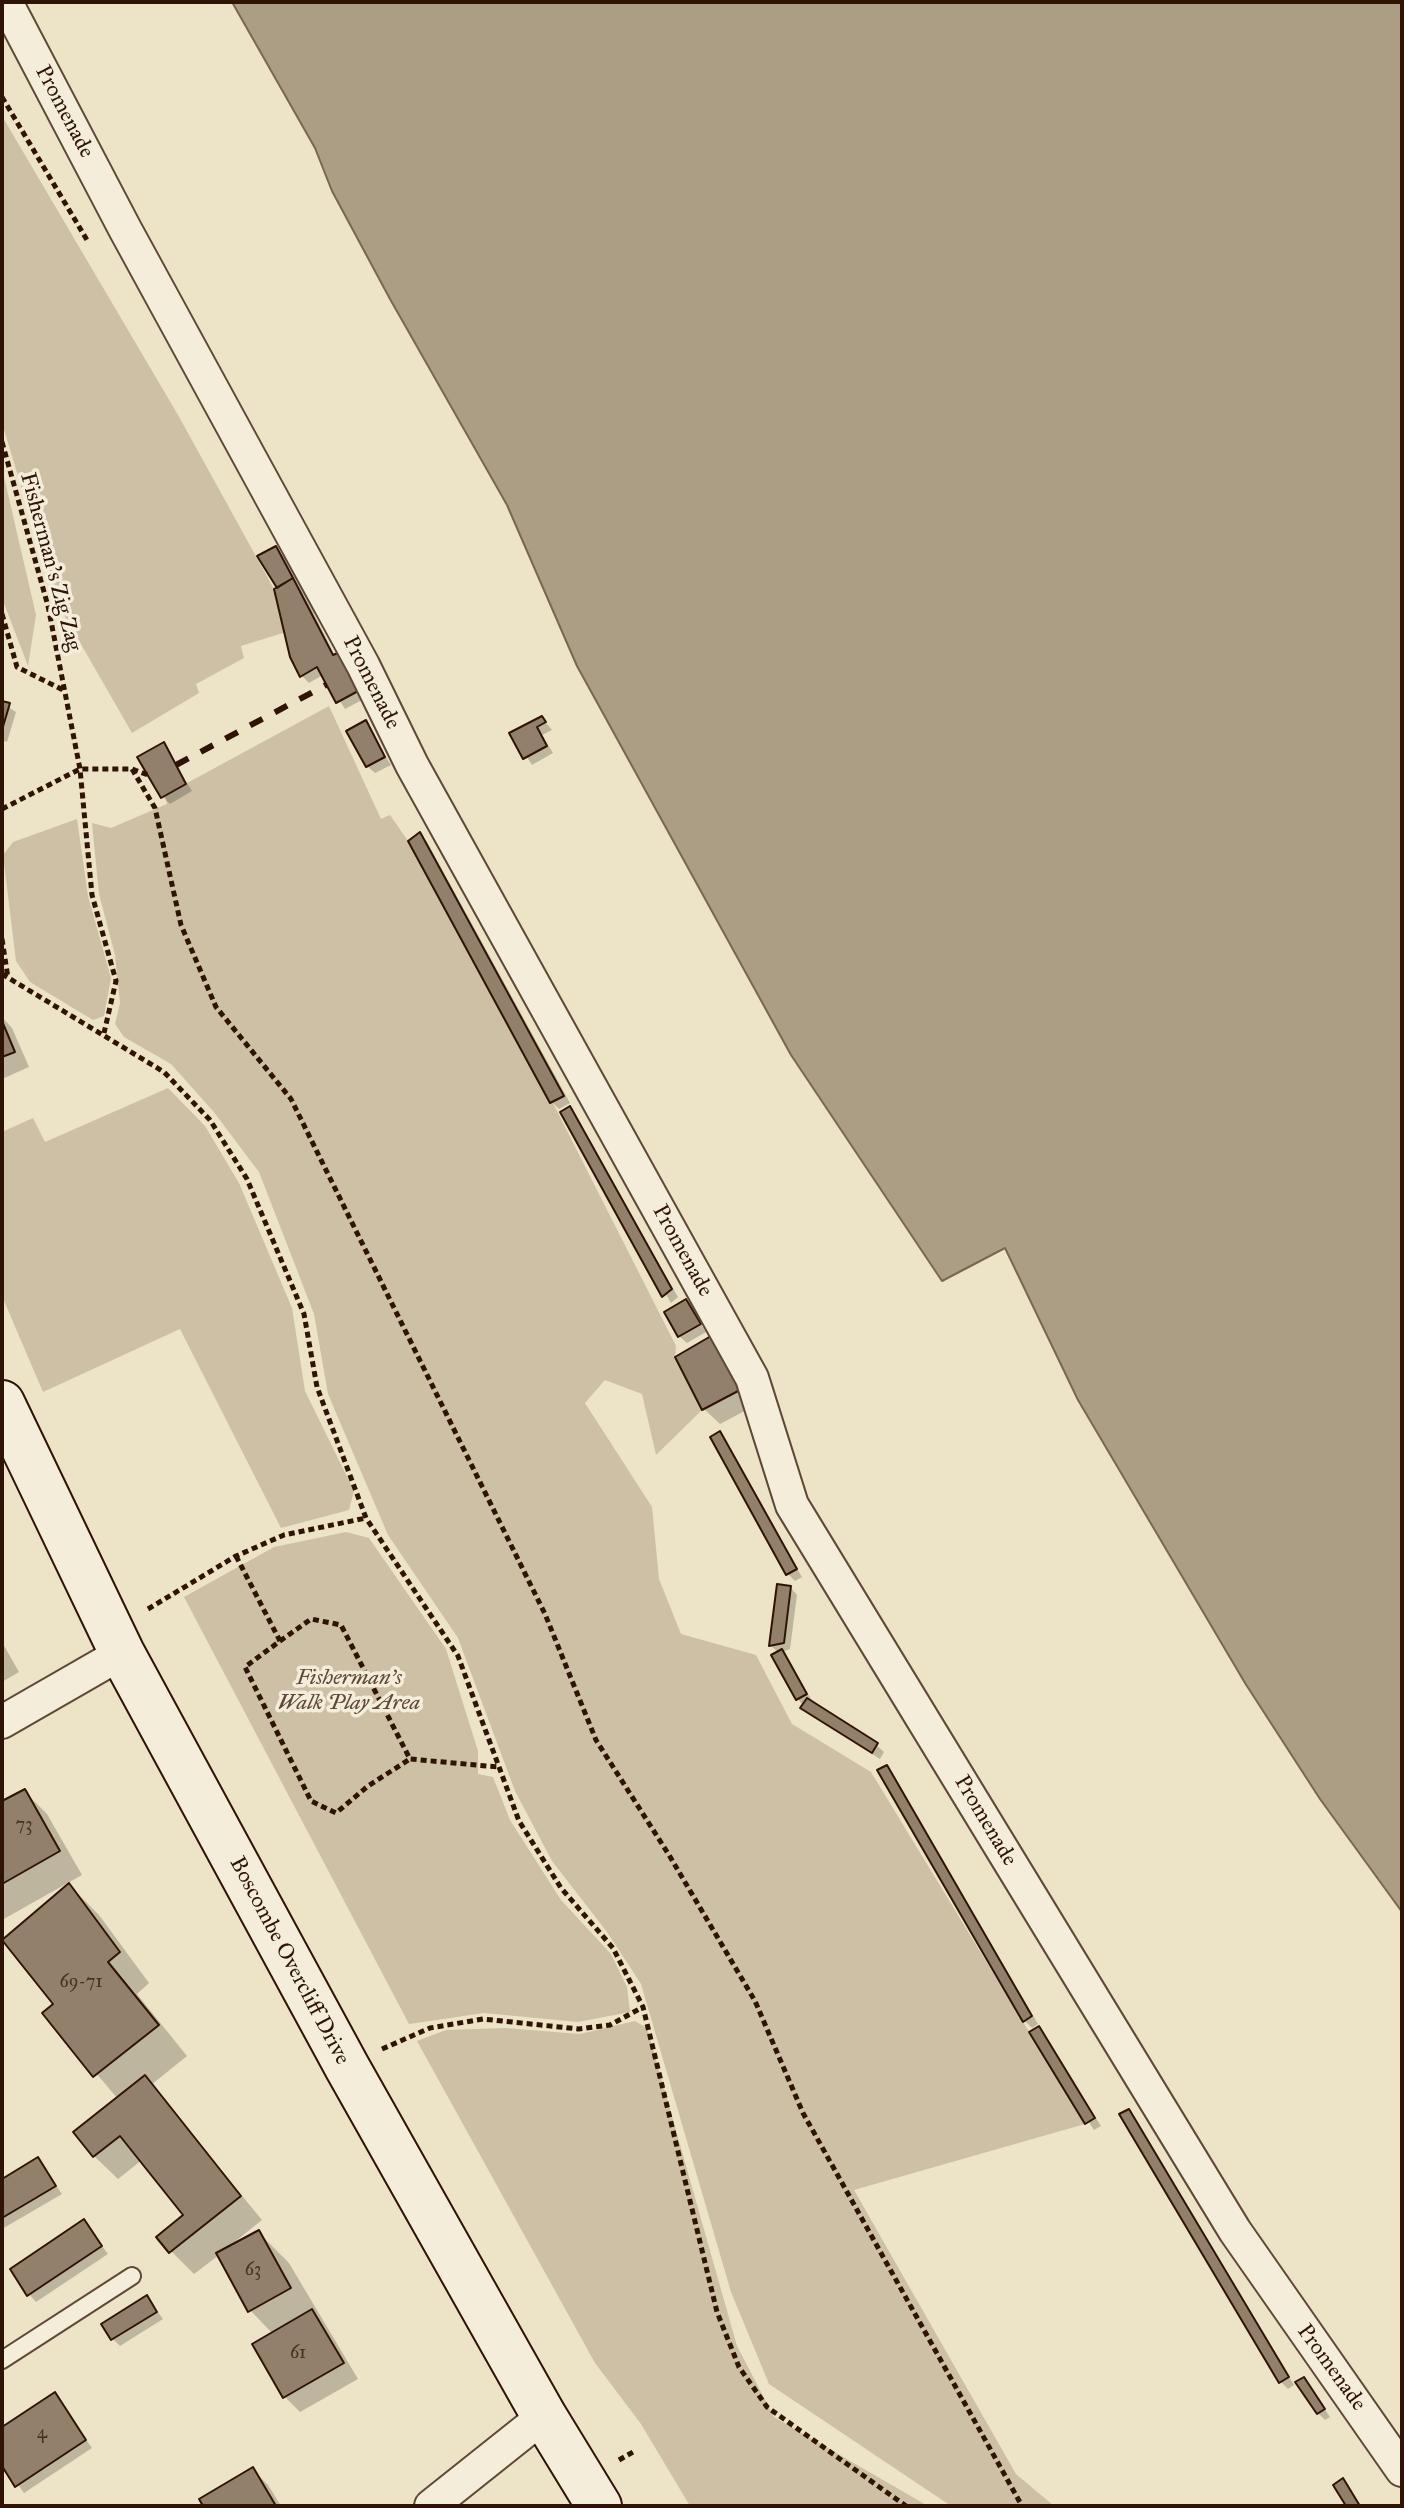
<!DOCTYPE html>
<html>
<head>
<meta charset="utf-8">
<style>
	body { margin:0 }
	#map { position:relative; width:1404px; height:2508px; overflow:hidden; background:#ede3c6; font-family:"IM FELL Great Primer",serif }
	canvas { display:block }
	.frame { position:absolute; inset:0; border:4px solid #2f1406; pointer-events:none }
</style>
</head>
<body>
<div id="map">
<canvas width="1404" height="2508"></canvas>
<div class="frame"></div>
</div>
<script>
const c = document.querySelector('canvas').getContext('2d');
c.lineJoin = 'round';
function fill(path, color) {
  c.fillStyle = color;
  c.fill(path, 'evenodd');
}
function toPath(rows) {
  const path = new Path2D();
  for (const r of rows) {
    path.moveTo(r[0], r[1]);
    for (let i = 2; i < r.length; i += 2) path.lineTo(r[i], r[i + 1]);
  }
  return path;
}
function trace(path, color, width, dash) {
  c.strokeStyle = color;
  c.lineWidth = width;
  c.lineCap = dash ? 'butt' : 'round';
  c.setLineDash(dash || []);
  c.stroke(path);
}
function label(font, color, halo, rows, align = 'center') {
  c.font = font + ' "IM FELL Great Primer",serif';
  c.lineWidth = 7;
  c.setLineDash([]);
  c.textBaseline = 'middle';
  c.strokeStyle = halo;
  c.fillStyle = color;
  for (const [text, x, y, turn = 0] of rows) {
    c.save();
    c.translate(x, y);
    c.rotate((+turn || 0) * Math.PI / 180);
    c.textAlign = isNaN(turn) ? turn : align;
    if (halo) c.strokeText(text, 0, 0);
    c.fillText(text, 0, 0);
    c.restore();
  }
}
fill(toPath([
	[2,116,178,415,274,589,284,622,283,633,241,646,244,658,196,684,199,693,132,733,55,599,2,423],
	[2,468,36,615,28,666,2,598],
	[329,706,381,819,390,815,408,841,555,1107,676,1346,675,1357,702,1410,656,1455,642,1394,605,1380,585,1403,652,1507,659,1579,681,1634,756,1655,792,1724,871,1772,1085,2124,854,2190,1016,2474,1054,2506,951,2506,769,2384,731,2292,641,1984,607,1932,552,1861,515,1791,458,1638,388,1535,328,1394,314,1314,259,1172,213,1111,171,1064,124,1037,115,1024,120,1003,115,955,99,894,92,823,111,828,167,804,165,795],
	[77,819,88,896,111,978,104,1016,93,1020,30,982,16,961,3,855,13,842],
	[168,1088,205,1126,239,1183,292,1308,305,1391,354,1491,349,1510,281,1528,180,1329,43,1392,2,1296,2,1132,33,1118,45,1142],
	[346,1532,369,1538,446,1649,478,1751,478,1774,493,1777,510,1820,561,1900,611,1954,627,1987,630,2012,578,2022,484,2013,409,2024,184,1597,274,1547],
	[635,2021,647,2028,737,2346,774,2417,928,2506,690,2506,641,2424,595,2363,417,2041,446,2030,505,2028,580,2034]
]), '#cdc0a5');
const water = toPath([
	[232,2,1402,2,1402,1912,1320,1799,1245,1683,1078,1400,1005,1248,942,1281,791,1055,577,666,507,505,390,299,332,191,315,148,232,2]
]);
fill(water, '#ac9d85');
trace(water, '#7a6652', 2);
fill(toPath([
	[275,548,306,579,322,608,314,614,335,656,366,698,345,709,323,675,309,683,302,676,292,656],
	[2,703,16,712,7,742,2,740],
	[542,718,552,730,542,735,553,753,532,765,512,734],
	[365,723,391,765,375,773,367,766],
	[164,745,192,791,170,804,162,796],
	[420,835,427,842,570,1103,559,1109,552,1102],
	[2,1017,12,1028,29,1067,2,1079],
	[570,1109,678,1297,671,1303,562,1113],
	[686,1302,706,1332,687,1343,679,1336],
	[711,1338,754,1406,720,1424,704,1409],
	[720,1434,802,1577,795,1581,788,1574],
	[779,1586,790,1587,797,1595,790,1649,782,1652,813,1702,876,1745,884,1752,880,1759,810,1715,798,1699,774,1656,779,1653,771,1646],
	[2,1642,19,1672,2,1682,4,1656],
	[887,1767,1038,2024,1032,2028,1025,2021],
	[24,1791,47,1814,82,1875,2,1920,2,1804],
	[69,1885,99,1915,149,1983,137,1994,187,2056,151,2085,262,2220,232,2244,258,2232,289,2263,358,2379,300,2412,285,2397,273,2334,250,2310,219,2255,194,2274,171,2251,185,2216,142,2160,118,2179,94,2156,118,2099,45,2013,56,2004,4,1939],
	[1039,2029,1101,2126,1094,2130,1032,2033],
	[1128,2111,1294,2385,1288,2389,1281,2382],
	[38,2160,62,2194,2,2229,2,2181],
	[84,2222,108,2254,36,2302,29,2294],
	[147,2297,163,2319,120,2346,113,2339],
	[1304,2379,1330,2417,1325,2420,1318,2413],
	[54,2395,92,2448,24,2493,2,2462,2,2429],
	[252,2469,268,2485,281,2506,205,2506]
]), '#0003');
const building = toPath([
	[276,546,293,578,277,588,257,556,276,546],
	[293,578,333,655,340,652,360,690,336,703,317,667,300,677,290,657,274,589,293,578],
	[2,701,10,703,2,730,2,701],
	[542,716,546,722,537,727,547,746,523,759,509,733,542,716],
	[366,720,385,757,366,767,346,731,366,720],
	[164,742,186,784,161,798,137,757,164,742],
	[420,832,564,1096,550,1103,408,841,420,832],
	[2,1021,15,1052,2,1057,2,1021],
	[570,1106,672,1289,662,1297,560,1112,570,1106],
	[686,1299,701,1324,678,1337,664,1312,686,1299],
	[711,1336,740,1390,702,1410,675,1357,711,1336],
	[720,1431,797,1569,786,1575,710,1437,720,1431],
	[777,1584,791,1586,784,1643,769,1646,777,1584],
	[782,1649,807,1694,796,1700,771,1655,782,1649],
	[807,1698,878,1743,872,1753,800,1708,807,1698],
	[887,1765,1032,2016,1023,2022,877,1770,887,1765],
	[25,1789,60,1851,2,1884,2,1801,25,1789],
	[69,1883,120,1952,108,1962,159,2025,93,2077,42,2013,53,2004,2,1940,69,1883],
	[1039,2026,1095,2118,1085,2124,1029,2032,1039,2026],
	[145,2075,241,2196,169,2253,156,2237,183,2215,120,2136,93,2157,73,2132,145,2075],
	[1129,2109,1289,2377,1279,2383,1119,2114,1129,2109],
	[38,2157,56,2186,2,2218,2,2179,38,2157],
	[84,2219,102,2246,27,2296,10,2269,84,2219],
	[259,2230,291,2288,248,2312,216,2253,259,2230],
	[147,2295,157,2312,111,2340,101,2324,147,2295],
	[312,2309,344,2363,283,2398,252,2344,312,2309],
	[1304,2377,1325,2409,1317,2414,1295,2382,1304,2377],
	[55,2392,86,2440,15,2487,2,2466,2,2427,55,2392],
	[253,2467,276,2506,203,2506,199,2499,253,2467],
	[1343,2478,1360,2506,1346,2506,1333,2485,1343,2478]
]);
fill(building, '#92806a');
trace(building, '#2f1406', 2);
const lane = toPath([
	[2,2360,132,2276]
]);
const street = toPath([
	[6,2,125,229,363,665,412,765,752,1378,792,1505,1235,2231,1402,2470],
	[2,1722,122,1653],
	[431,2506,544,2416]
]);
const secondary = toPath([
	[2,1403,122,1653,347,2067,544,2416,599,2506]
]);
trace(lane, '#5e4836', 20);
trace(street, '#5e4836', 36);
trace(secondary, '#2f1406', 48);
trace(toPath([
	[2,97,87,240],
	[2,442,48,606,80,769,92,895,116,981,104,1033],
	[2,614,17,667,65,691],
	[132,769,155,808,181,925,216,1007,291,1099,545,1614,596,1740,669,1855,755,2001,803,2113,1022,2506],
	[2,809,80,769,132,769,148,775],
	[2,939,8,978],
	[2,974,164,1072,210,1120,247,1179,304,1314,317,1387,366,1518,458,1656,519,1821,561,1888,613,1948,643,2007,717,2312,739,2367,767,2407,906,2506],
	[236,1556,280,1641,245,1667,311,1801,336,1813,368,1786,410,1759],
	[148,1609,236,1556,284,1535,366,1518],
	[280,1641,311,1619,341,1625,410,1759,498,1767],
	[382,2049,430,2028,483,2019,579,2029,610,2025,643,2007],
	[619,2460,633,2452]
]), '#2f1406', 5, [6, 4]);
trace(lane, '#f3edda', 16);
trace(street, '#f3edda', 32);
trace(secondary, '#f3edda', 44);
trace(toPath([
	[176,765,326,685]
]), '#2f1406', 6, [14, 14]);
label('18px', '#482f1f', null, [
	["73",24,1826],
	["69-71",81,1983],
	["63",253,2271],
	["61",298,2354],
	["4",42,2434]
]);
label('22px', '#2f1406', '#f3edda', [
	["Promenade",64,112,62],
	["Fisherman's Zig Zag",50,562,75],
	["Promenade",371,683,63],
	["Promenade",682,1251,61],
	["Promenade",985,1821,59],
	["Boscombe Overcliff Drive",289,1961,62],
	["Promenade",1331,2368,54]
]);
label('italic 22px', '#5e4836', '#f3edda', [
	["Fisherman's",349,1679],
	["Walk Play Area",349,1704]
]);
</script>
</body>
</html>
